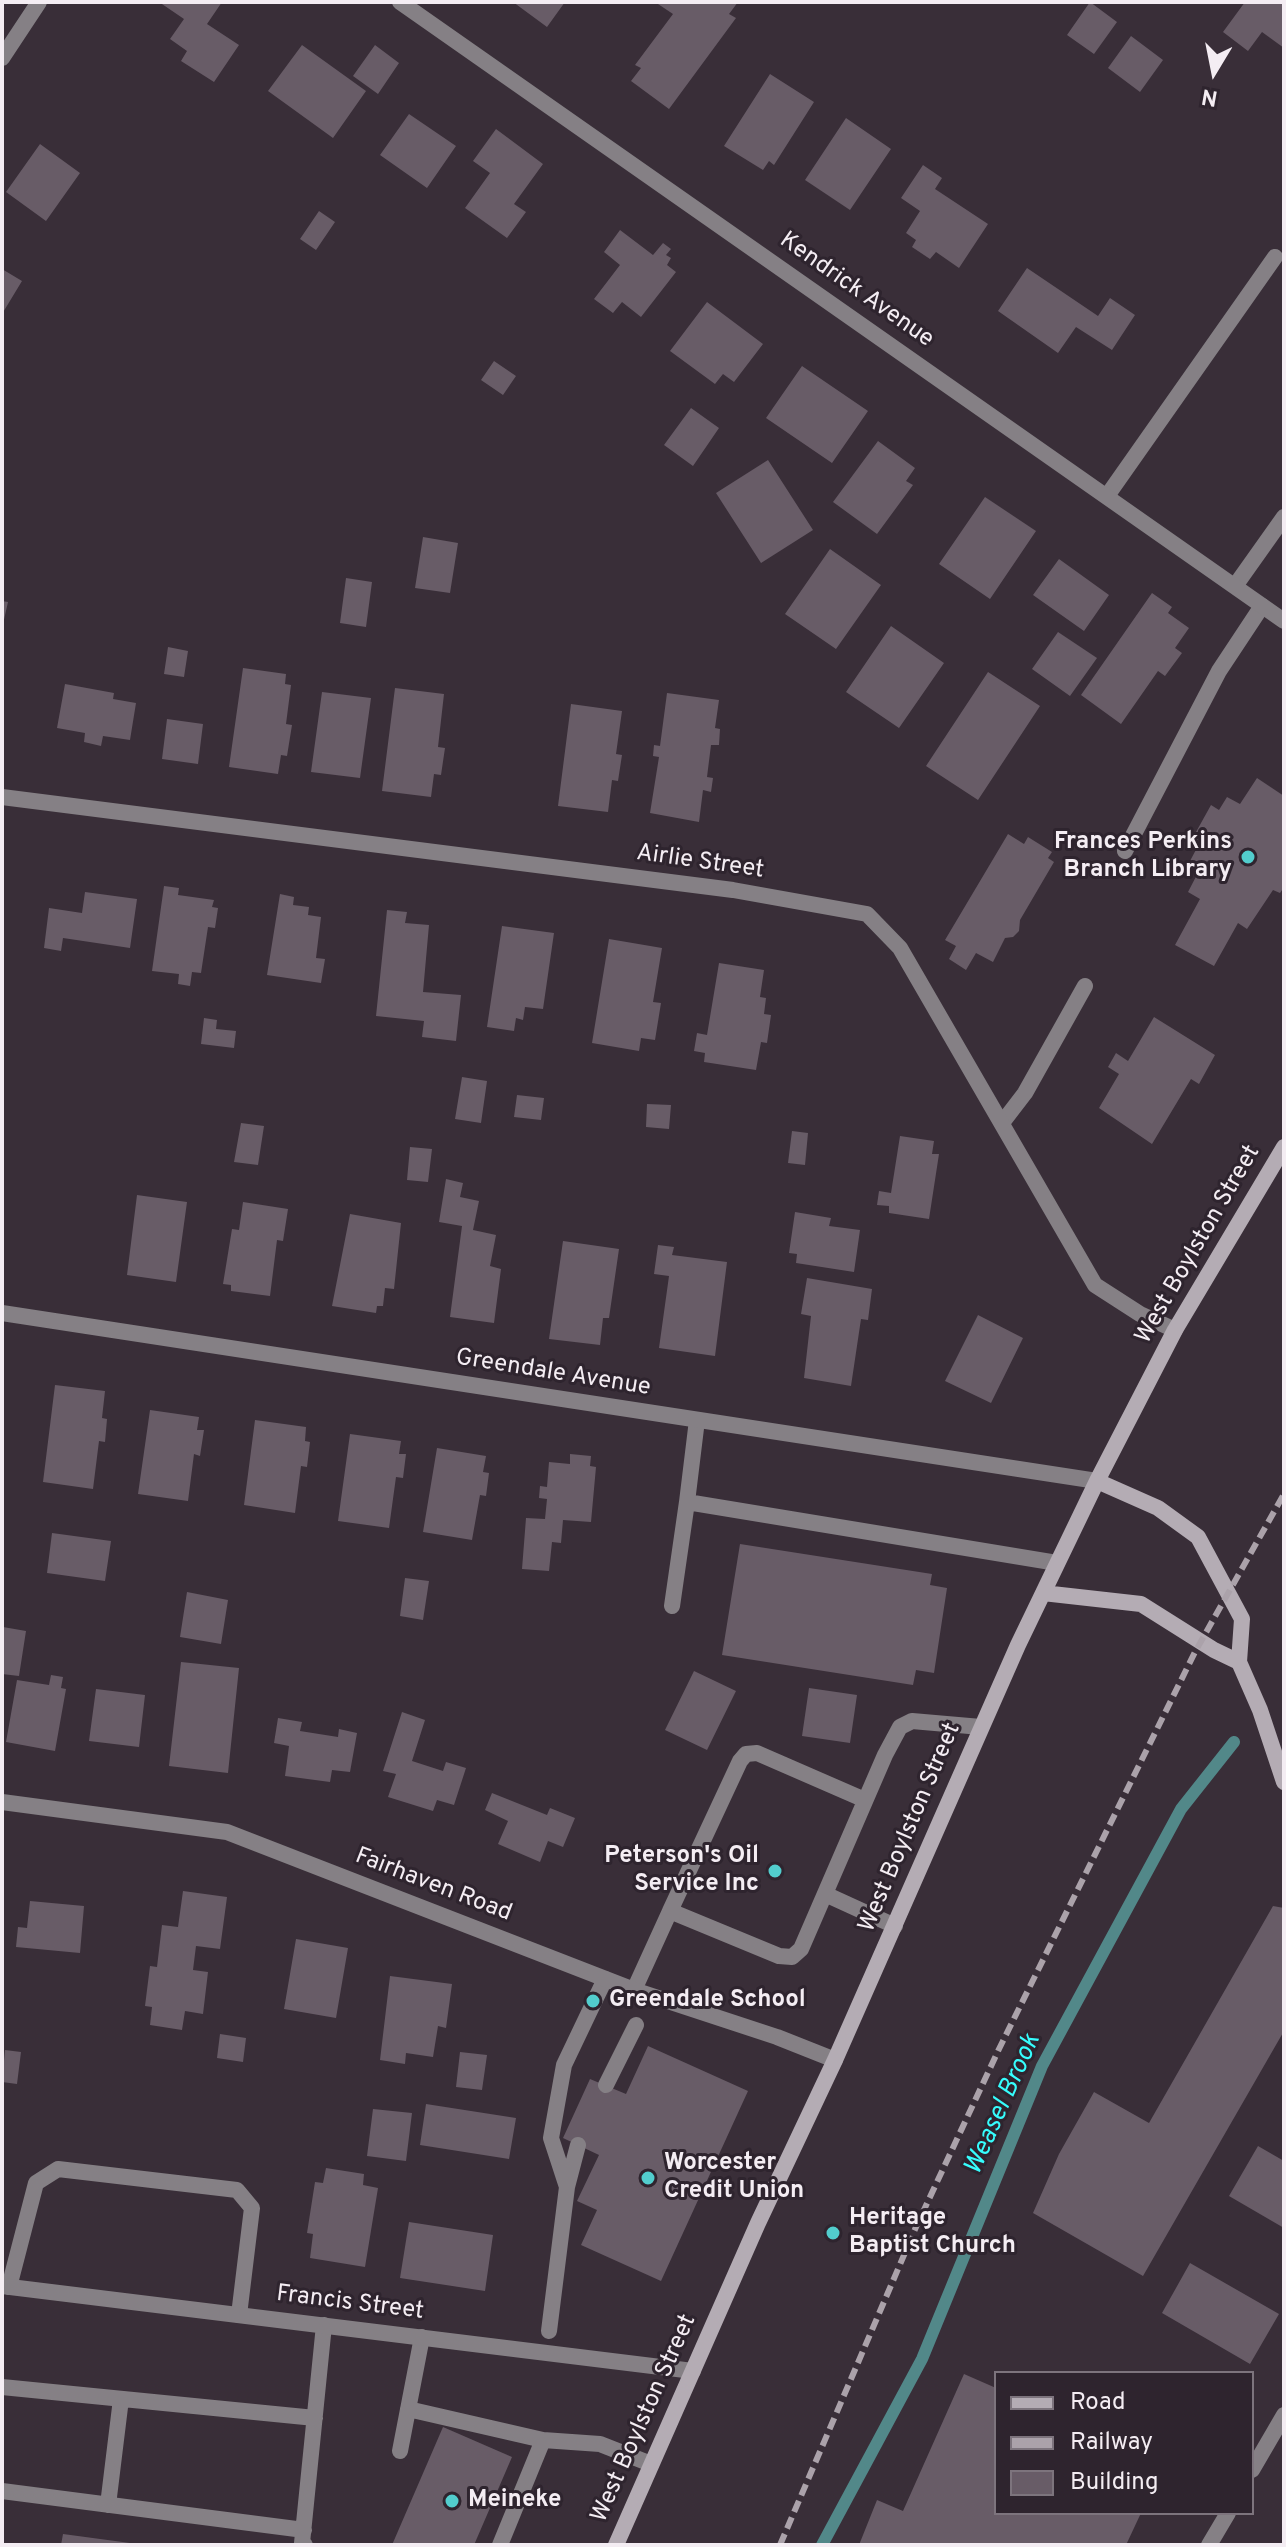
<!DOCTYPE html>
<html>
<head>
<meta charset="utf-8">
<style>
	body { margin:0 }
	#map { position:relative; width:1286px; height:2547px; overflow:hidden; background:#392e38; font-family:Overpass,sans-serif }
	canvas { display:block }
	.frame { position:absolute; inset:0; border:4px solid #f4edf3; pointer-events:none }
	.legend { position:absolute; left:994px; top:2371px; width:260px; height:144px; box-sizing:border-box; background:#2e242e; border:2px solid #7d747d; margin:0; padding:10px 14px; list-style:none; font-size:24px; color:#f4edf3 }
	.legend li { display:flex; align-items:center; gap:16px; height:40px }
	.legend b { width:40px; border:2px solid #7d747d }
	.north { position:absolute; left:1174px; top:32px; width:80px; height:80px; -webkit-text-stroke:6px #2e242e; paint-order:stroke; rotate:190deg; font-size:22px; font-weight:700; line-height:32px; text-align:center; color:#f4edf3 }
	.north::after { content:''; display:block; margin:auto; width:28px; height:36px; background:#f4edf3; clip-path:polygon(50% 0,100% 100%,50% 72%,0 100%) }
</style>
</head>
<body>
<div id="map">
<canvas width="1286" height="2547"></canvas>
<div class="frame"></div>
<ul class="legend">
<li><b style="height:10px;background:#b4acb4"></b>Road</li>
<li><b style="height:10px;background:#aba2aa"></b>Railway</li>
<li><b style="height:22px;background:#685c67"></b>Building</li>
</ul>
<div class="north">N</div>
</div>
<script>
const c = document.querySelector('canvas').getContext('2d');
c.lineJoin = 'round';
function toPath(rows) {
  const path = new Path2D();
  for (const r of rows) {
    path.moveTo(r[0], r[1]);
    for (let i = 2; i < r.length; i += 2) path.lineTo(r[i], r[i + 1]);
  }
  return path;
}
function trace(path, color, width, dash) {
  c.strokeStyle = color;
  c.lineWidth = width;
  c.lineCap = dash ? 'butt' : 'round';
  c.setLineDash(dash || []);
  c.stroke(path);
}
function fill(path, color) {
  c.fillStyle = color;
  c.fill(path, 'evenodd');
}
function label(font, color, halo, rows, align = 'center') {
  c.font = font + ' Overpass,sans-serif';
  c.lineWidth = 6;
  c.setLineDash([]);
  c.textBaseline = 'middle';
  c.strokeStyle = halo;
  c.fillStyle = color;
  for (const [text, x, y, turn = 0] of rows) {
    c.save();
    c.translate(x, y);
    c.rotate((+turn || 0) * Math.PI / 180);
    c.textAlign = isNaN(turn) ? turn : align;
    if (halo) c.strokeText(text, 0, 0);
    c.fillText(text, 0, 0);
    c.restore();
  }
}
trace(toPath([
	[822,2545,922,2359,1042,2066,1181,1809,1234,1742]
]), '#528889', 12);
fill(toPath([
	[159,2,222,2,207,24,239,45,214,82,181,61,187,51,170,39,184,19],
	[513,2,565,2,547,27],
	[655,2,738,2,729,14,736,18,669,109,631,81,641,68,635,65,673,14],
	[1090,2,1117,22,1094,54,1067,35],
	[1245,2,1284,2,1284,48,1262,32,1248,51,1223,32],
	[1131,36,1163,60,1140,92,1108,68],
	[302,45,366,91,333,138,268,91],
	[375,45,399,63,378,94,353,76],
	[770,74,814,102,774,165,769,161,763,170,724,146],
	[409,114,456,146,427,188,380,155],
	[846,118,891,149,850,210,805,180],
	[496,129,543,164,514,204,526,212,507,238,465,208,490,173,473,161],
	[40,144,80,173,46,221,6,192],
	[923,165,942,178,935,189,988,224,959,268,936,252,930,259,912,247,916,240,906,233,920,211,901,198],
	[319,211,335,222,316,250,300,239],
	[620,230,653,255,663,243,671,249,666,255,671,258,667,265,676,272,641,317,622,302,613,313,594,299,620,265,604,252],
	[1027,268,1098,316,1110,298,1135,315,1112,350,1076,327,1058,353,998,311],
	[2,269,22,281,2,314],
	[707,302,763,344,734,382,723,374,715,384,670,351],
	[494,361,516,376,503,395,481,380],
	[802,366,868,411,832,463,766,418],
	[691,408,719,428,693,466,664,445],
	[878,441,915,468,906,481,913,485,877,534,833,502],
	[768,460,813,530,761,563,716,493],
	[985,497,1036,531,990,599,939,564],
	[423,537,458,543,450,593,415,588],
	[830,549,881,585,836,649,785,614],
	[1059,559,1109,595,1084,631,1033,595],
	[346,578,372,582,366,627,340,623],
	[1152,593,1172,607,1168,613,1189,628,1175,648,1182,653,1165,676,1158,671,1121,724,1081,695],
	[2,601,8,602,3,624,2,624],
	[891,626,944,663,899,728,846,692],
	[1058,632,1097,658,1070,696,1032,669],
	[168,647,188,651,184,677,164,674],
	[243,668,286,674,285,684,291,685,286,724,292,725,287,756,281,755,278,774,229,767],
	[988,672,1040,706,978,800,926,766],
	[65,684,114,693,113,699,136,703,130,740,103,736,101,746,84,742,85,733,57,728],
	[395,688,444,694,438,747,445,748,441,775,434,774,431,797,382,791],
	[322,692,371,698,360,778,311,772],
	[667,693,719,700,715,728,720,729,719,745,711,745,707,777,713,778,711,792,703,790,699,822,650,813,659,757,653,756,654,745,660,746],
	[571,704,622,711,616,754,622,755,618,781,612,780,608,812,558,806],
	[167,719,203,724,198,764,162,759],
	[1257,778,1284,796,1284,887,1280,893,1273,890,1247,929,1238,923,1214,966,1175,945,1200,899,1188,892,1201,867,1190,861,1199,844,1191,841,1211,805,1219,810,1227,797,1240,804],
	[1008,834,1024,844,1028,837,1052,852,1048,858,1054,862,1020,920,1019,931,1013,937,1005,938,993,962,976,953,966,970,949,959,956,946,945,940],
	[164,886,179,888,178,895,214,900,212,907,218,908,215,928,208,927,201,973,192,972,190,986,178,984,179,974,152,971],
	[85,892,137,899,130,948,63,938,61,951,44,948,49,908,82,913],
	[280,894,294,897,293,905,309,907,308,915,321,917,316,958,325,959,321,983,267,975],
	[387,910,407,912,405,923,429,925,423,992,461,995,456,1041,422,1037,424,1021,376,1016],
	[502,926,554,933,543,1009,525,1007,523,1020,516,1018,514,1031,487,1027],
	[609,939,662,948,653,1002,661,1003,655,1040,641,1038,639,1051,592,1043],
	[719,963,764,970,760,997,766,998,764,1014,771,1015,767,1043,761,1042,756,1070,704,1062,705,1053,694,1051,697,1033,707,1035],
	[1154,1017,1215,1055,1199,1084,1191,1079,1152,1144,1099,1108,1119,1074,1108,1067,1116,1053,1128,1061],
	[204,1018,217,1020,216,1029,236,1031,234,1048,201,1044],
	[462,1077,487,1081,481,1123,455,1119],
	[517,1095,544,1098,541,1120,514,1117],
	[647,1104,671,1105,669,1129,646,1127],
	[241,1123,264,1126,258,1165,234,1162],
	[792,1131,808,1133,805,1165,788,1163],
	[900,1136,934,1141,932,1154,939,1154,929,1219,889,1213,889,1206,877,1205,879,1191,891,1193],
	[410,1147,432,1149,428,1182,407,1180],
	[446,1179,463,1183,460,1197,479,1201,473,1230,496,1235,490,1266,501,1269,494,1323,450,1317,462,1226,439,1222],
	[137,1195,187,1202,176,1282,127,1275],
	[243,1202,288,1209,283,1241,277,1240,270,1296,231,1291,231,1285,223,1284,232,1229,239,1230],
	[795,1212,831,1218,829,1226,860,1230,854,1272,796,1263,797,1254,789,1253],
	[350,1214,401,1223,394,1289,385,1288,383,1306,377,1306,376,1313,332,1306],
	[563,1241,619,1249,609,1318,603,1318,600,1345,549,1339],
	[658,1245,674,1247,672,1255,727,1262,715,1356,659,1348,669,1276,654,1274],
	[807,1278,872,1289,868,1320,861,1319,851,1386,804,1378,811,1316,801,1314],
	[978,1315,1023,1338,991,1403,945,1381],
	[55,1385,105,1391,102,1418,107,1419,105,1442,99,1441,93,1489,43,1482],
	[150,1410,199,1417,197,1430,204,1430,200,1456,194,1454,188,1501,138,1494],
	[255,1420,306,1427,305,1441,310,1442,307,1467,301,1466,295,1513,244,1505],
	[350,1434,401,1441,399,1454,406,1454,403,1478,396,1477,389,1528,338,1521],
	[437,1448,486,1456,483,1472,489,1473,486,1496,480,1495,472,1540,423,1532],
	[570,1454,591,1456,590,1466,596,1467,591,1522,563,1520,561,1543,552,1542,549,1571,522,1569,526,1518,545,1519,547,1499,539,1498,540,1486,547,1487,549,1462,570,1464],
	[52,1533,111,1541,105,1581,47,1573],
	[740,1544,932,1574,930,1585,947,1588,934,1673,916,1670,913,1685,722,1655],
	[405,1578,429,1581,423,1620,400,1616],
	[187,1592,228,1600,221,1644,180,1637],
	[3,1627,26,1631,19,1676,2,1674],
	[181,1662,239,1668,228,1773,169,1766],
	[694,1671,736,1691,707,1750,665,1730],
	[51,1675,63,1677,61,1688,66,1689,55,1751,6,1742,17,1680,49,1685],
	[809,1688,857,1695,850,1743,802,1736],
	[96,1689,145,1695,139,1747,89,1741],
	[402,1712,425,1720,412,1761,443,1771,446,1762,466,1768,454,1805,437,1800,433,1811,388,1797,396,1774,383,1771],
	[278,1718,302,1722,300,1731,338,1737,339,1729,357,1733,350,1772,332,1770,330,1782,285,1776,289,1746,274,1743],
	[492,1793,547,1815,550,1808,575,1818,563,1847,548,1841,540,1862,498,1844,508,1821,485,1810],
	[183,1891,227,1897,220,1949,196,1946,193,1970,208,1972,203,2014,185,2011,182,2030,150,2025,152,2007,145,2006,150,1966,157,1967,162,1925,178,1927],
	[30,1901,84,1906,80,1953,16,1947,18,1927,27,1928],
	[1273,1906,1284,1908,1284,2031,1143,2276,1033,2213,1059,2154,1094,2092,1149,2123],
	[296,1939,348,1948,336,2018,284,2009],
	[390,1976,452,1984,446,2028,438,2026,433,2057,406,2053,405,2064,380,2060],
	[220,2034,246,2038,243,2062,217,2058],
	[648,2046,748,2091,661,2281,581,2245,597,2210,577,2201,599,2155,563,2138,590,2079,626,2094],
	[5,2050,21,2052,17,2084,2,2082],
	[460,2052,487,2055,482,2090,456,2087],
	[426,2104,516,2118,509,2159,420,2145],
	[373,2109,412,2113,406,2161,367,2156],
	[1258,2146,1284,2161,1284,2228,1229,2196],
	[326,2168,364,2174,363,2185,378,2188,365,2267,310,2258,313,2234,307,2233,315,2182,323,2183],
	[409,2222,493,2235,485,2291,400,2278],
	[1190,2263,1279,2314,1250,2364,1162,2313],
	[964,2374,996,2388,996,2513,1141,2513,1126,2545,859,2545,877,2500,903,2511],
	[443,2427,512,2457,474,2545,392,2545],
	[63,2534,130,2543,130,2545,61,2545]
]), '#685c67');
trace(toPath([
	[1107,496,1275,257],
	[1235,586,1284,517],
	[1125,851,1219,671,1262,606],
	[1002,1123,1025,1093,1085,986],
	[687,1502,697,1420],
	[672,1606,687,1502,1057,1563],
	[825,1894,895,1926],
	[670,1911,740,1761,746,1754,757,1753,865,1800],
	[634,1990,670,1911,779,1956,792,1957,801,1949,885,1755,900,1727,912,1721,981,1727],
	[606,2085,636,2025],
	[567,2187,551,2138,564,2065,605,1979],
	[9,2287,36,2183,58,2169,237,2190,252,2208,239,2315],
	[549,2331,567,2187,578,2145],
	[2,2387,315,2418],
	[408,2409,543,2440,600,2444,651,2464],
	[400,2451,422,2337],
	[2,2491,304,2530],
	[108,2505,121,2399],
	[305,2545,302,2543,324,2325],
	[500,2545,543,2440]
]), '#858085', 16);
trace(toPath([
	[400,2,1284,621],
	[2,58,39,2],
	[2,797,733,890,867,914,900,948,1095,1285,1140,1314,1175,1330],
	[2,1313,1097,1481],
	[2,1802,227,1832,634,1990,777,2037,835,2060],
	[2,2286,693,2371],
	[1252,2470,1284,2415],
	[1209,2545,1228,2513]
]), '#858085', 16);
trace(toPath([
	[1097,1481,1158,1508,1198,1537,1242,1619,1239,1662,1260,1710,1284,1782],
	[1043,1593,1141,1604,1214,1650,1239,1662],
	[616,2545,758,2223,835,2060,1018,1645,1097,1481,1175,1330,1284,1147]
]), '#b4acb4', 16);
trace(toPath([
	[780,2545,916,2227,999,2049,1195,1652,1284,1494]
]), '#aba2aa', 6, [12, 6]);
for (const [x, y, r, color] of [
	[1248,857,8,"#52cdcd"],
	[775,1871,8,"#52cdcd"],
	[593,2001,8,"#52cdcd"],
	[648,2178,8,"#52cdcd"],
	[833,2233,8,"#52cdcd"],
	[452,2501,8,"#52cdcd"]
]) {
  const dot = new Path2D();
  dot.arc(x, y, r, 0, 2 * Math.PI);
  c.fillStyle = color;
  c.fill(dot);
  trace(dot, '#2e242e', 3);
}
label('24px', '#f4edf3', '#2e242e', [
	["Kendrick Avenue",856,291,35],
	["Airlie Street",700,863,8],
	["West Boylston Street",1199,1245,-60],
	["Greendale Avenue",553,1374,9],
	["West Boylston Street",911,1828,-67],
	["Fairhaven Road",433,1886,21],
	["Francis Street",350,2304,7],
	["West Boylston Street",645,2419,-66]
]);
label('bold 24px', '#f4edf3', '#2e242e', [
	["Frances Perkins",1232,843,"right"],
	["Branch Library",1232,871,"right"],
	["Peterson's Oil",759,1857,"right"],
	["Service Inc",759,1885,"right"],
	["Greendale School",609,2001],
	["Worcester",664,2164],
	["Credit Union",664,2192],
	["Heritage",849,2219],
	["Baptist Church",849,2247],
	["Meineke",468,2501]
], 'left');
label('italic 26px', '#36fdfd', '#2e242e', [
	["Weasel Brook",1004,2105,-66]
]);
</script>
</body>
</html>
